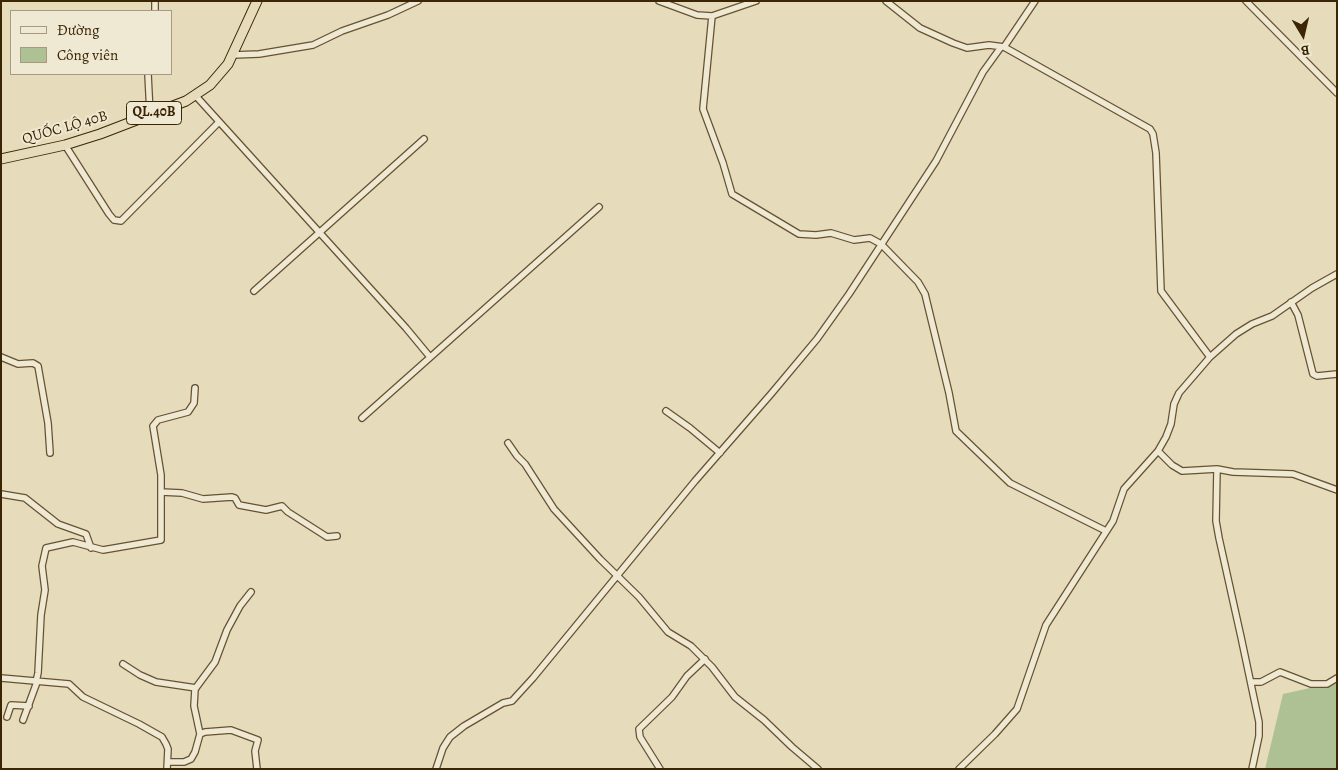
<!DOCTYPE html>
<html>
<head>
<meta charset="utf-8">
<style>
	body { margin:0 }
	#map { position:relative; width:1338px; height:770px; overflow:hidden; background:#e6dbba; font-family:Alegreya,serif }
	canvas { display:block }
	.frame { position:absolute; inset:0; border:2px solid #3b2504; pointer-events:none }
	.legend { position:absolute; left:10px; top:10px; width:162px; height:65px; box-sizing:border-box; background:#efe8d2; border:1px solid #a79a80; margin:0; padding:6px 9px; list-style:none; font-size:15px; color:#3b2504 }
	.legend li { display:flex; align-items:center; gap:10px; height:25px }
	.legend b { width:25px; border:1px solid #a79a80 }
	.north { position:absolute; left:1278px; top:10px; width:50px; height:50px; -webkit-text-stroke:4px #efe8d2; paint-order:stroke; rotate:171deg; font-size:14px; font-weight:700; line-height:20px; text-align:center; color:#3b2504 }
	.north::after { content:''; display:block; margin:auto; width:18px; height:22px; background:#3b2504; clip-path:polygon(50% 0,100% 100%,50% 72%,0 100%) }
</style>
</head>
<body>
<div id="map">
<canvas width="1338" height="770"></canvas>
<div class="frame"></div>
<ul class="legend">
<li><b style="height:6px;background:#efe8d2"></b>Đường</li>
<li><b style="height:14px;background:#aec195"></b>Công viên</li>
</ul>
<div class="north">B</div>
</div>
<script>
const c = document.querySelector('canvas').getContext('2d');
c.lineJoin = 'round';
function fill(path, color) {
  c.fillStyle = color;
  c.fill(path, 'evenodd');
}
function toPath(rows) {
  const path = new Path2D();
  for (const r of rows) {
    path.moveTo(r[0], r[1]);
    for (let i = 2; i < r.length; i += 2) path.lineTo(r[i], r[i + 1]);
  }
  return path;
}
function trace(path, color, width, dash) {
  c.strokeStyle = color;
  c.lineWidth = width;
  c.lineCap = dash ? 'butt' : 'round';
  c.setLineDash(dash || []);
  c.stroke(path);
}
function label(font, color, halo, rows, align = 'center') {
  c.font = font + ' Alegreya,serif';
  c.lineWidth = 4;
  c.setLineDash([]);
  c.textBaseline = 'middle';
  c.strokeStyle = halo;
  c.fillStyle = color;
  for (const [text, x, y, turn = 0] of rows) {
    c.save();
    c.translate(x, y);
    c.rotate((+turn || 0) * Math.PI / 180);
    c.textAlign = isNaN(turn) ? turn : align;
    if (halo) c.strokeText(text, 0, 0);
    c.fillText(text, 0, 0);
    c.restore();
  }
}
fill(toPath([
	[1337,682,1337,769,1265,769,1283,694]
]), '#aec195');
const minor = toPath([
	[659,1,697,15,712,16,756,1],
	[886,1,920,28,953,43,967,48,989,45,1004,47,1150,129,1153,134,1156,153,1161,291,1210,357],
	[1246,1,1337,93],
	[155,11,155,1],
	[712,16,703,109,723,163,732,194,799,234,816,235,831,233,854,240,870,238,881,244,918,282,925,294,949,393,956,431,1010,483,1106,531],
	[1004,47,1035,1],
	[233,55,259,54,313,45,342,31,388,15,418,1],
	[148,74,150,114],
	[195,95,406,328,430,357],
	[65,145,109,214,114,220,121,221,219,122],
	[254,291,424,139],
	[1291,302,1298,315,1313,374,1317,376,1337,374],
	[1,357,18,364,33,363,38,366,48,423,50,453],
	[666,411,690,428,720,453],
	[362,418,599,207],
	[508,443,517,456,525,464,554,509,600,559,639,597,668,632,691,646,712,667,735,697,764,720,792,747,818,769],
	[1158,451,1172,465,1182,471,1217,469,1233,472,1293,474,1337,490],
	[1217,469,1216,521,1219,538,1241,637,1259,722,1259,736,1252,769],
	[161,492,182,493,203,499,232,497,235,498,239,505,266,510,282,506,288,512,324,535,327,537,337,536],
	[1,494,25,498,58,524,86,534,91,548],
	[123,664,140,675,156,682,196,688],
	[1,678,69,684,83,697,139,724,162,737,166,744,168,749,167,769],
	[36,682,38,673,41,615,45,590,42,566,46,548,73,542,103,550,161,540,161,475,153,426,158,420,188,412,194,403,195,388],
	[1251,682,1261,682,1280,672,1311,684,1327,684,1337,678],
	[7,717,11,705,29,706],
	[23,720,37,682],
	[200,734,194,706,195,689,215,662,227,630,240,606,251,592],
	[168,762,184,762,191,759,195,752,200,734,205,732,231,730,258,740,255,751,257,769],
	[436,769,443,748,450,737,464,726,503,703,512,701,533,678,695,481,771,394,817,339,849,294,936,161,983,72,1001,47],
	[660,769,640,737,639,729,672,697,687,676,705,659],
	[959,769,995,734,1017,709,1046,625,1113,521,1124,489,1158,451,1166,437,1171,424,1174,404,1179,393,1210,357,1236,334,1252,324,1272,316,1312,288,1337,274]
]);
const highway = toPath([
	[1,159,65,145,100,134,186,101,210,85,228,64,257,1]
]);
trace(minor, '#665232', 8);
trace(highway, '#3b2504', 11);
trace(minor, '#efe8d2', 5.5);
trace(highway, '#e6dbba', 9);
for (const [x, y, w] of [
	[154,113,55]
]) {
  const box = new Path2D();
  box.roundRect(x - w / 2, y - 11.5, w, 23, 4);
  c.fillStyle = '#efe8d2';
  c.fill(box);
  trace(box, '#3b2504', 1);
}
label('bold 14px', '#3b2504', null, [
	["QL.40B",154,113]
]);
label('15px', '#3b2504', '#efe8d2', [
	["QUỐC LỘ 40B",65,128,-16]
]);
</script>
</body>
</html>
